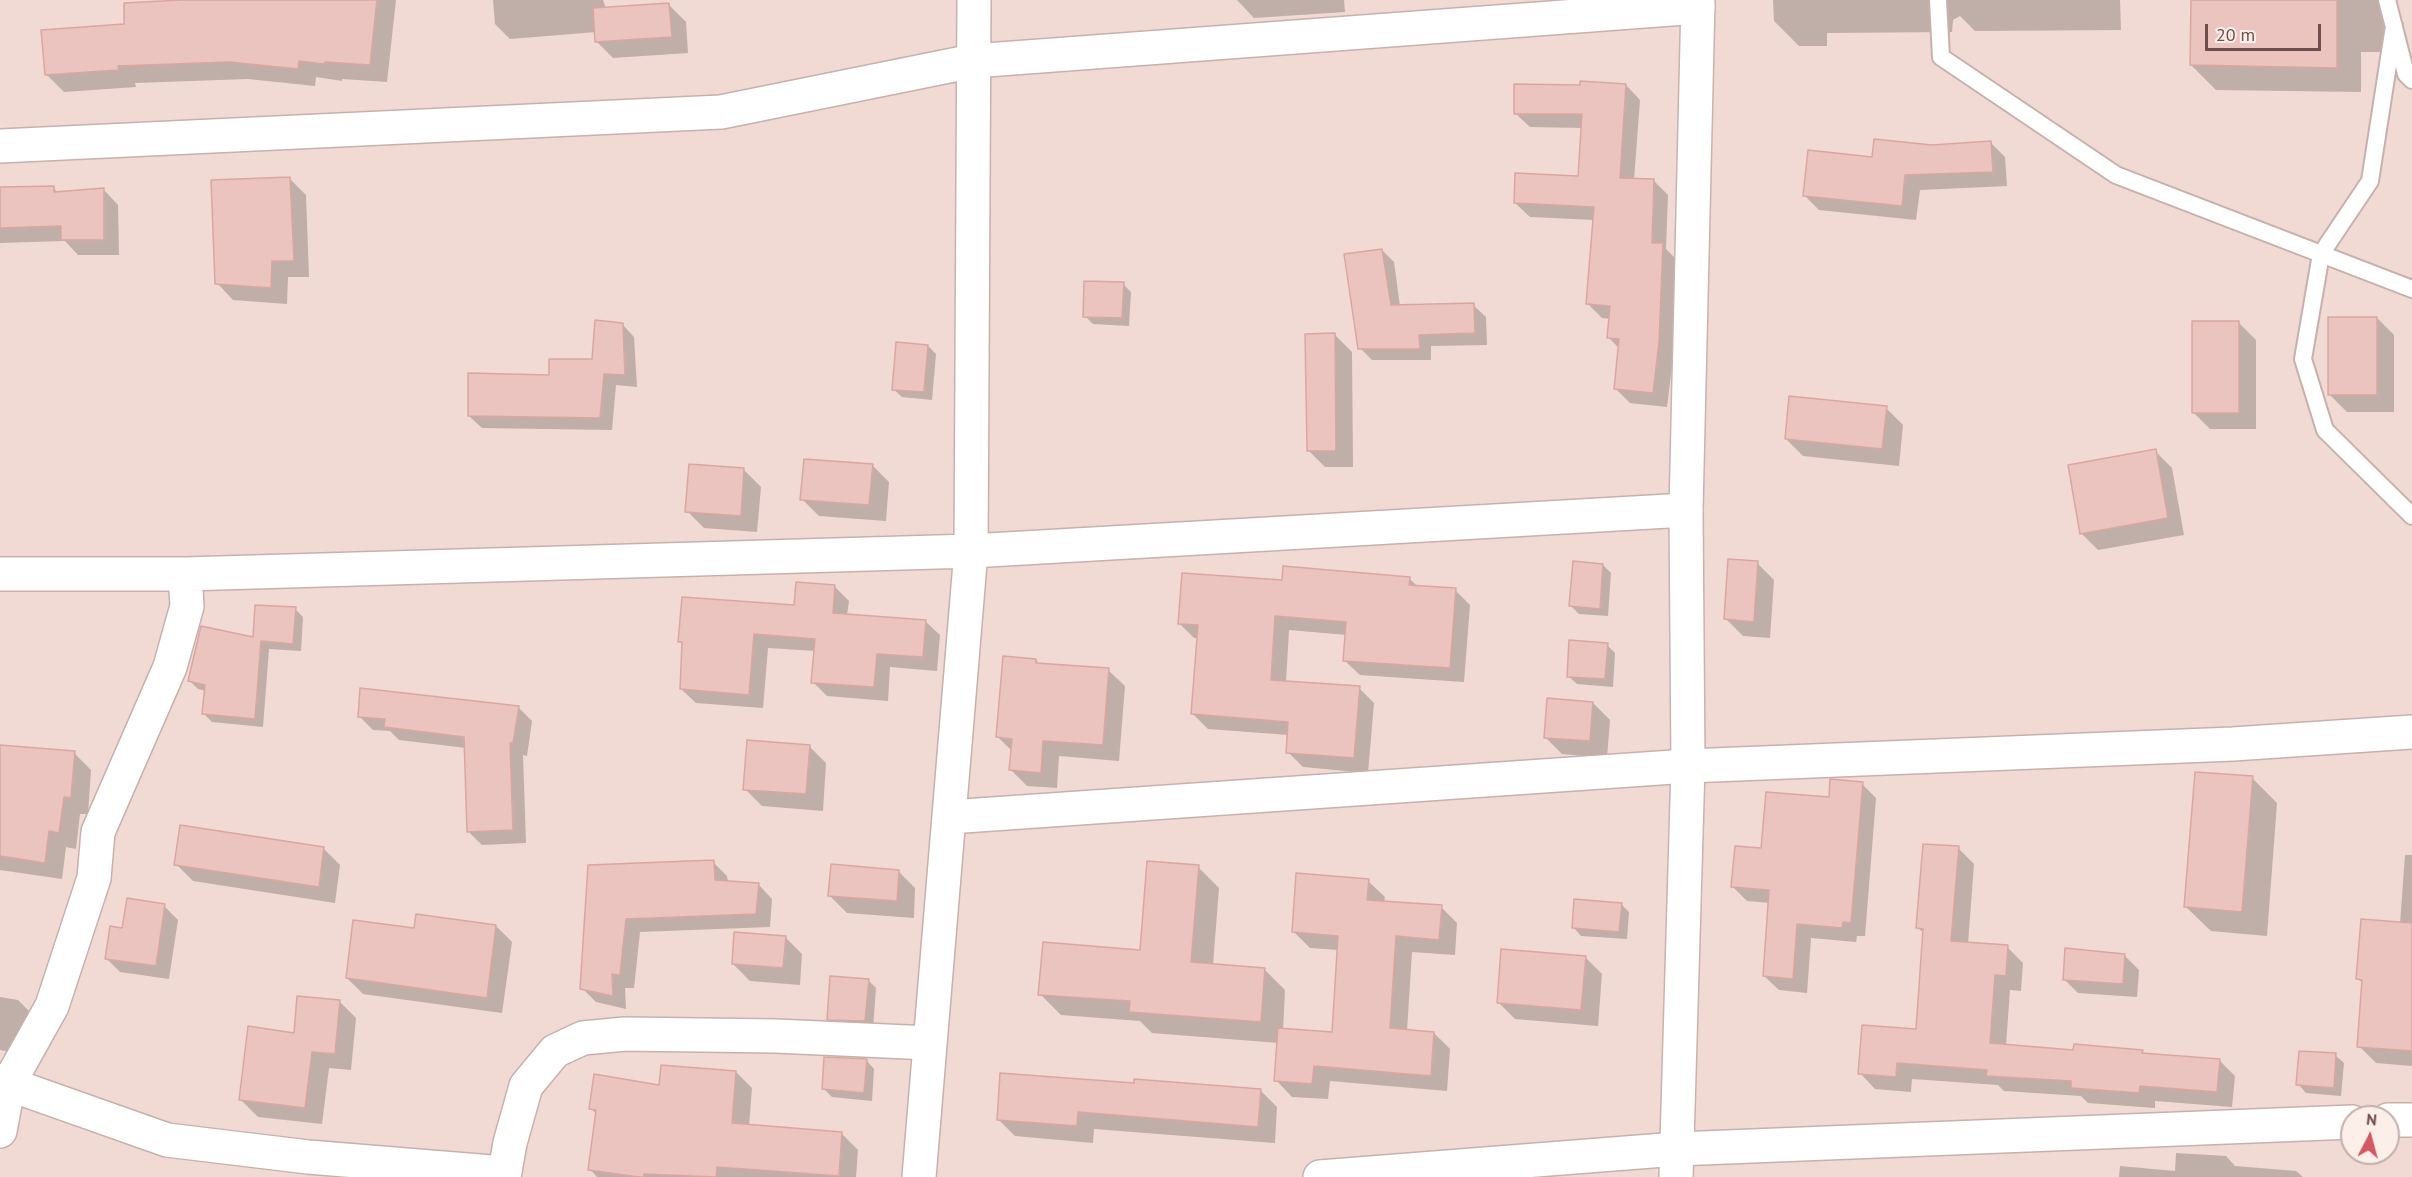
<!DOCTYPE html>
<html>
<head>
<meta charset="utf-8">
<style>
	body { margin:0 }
	#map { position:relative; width:2412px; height:1177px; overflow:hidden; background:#f9eae4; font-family:"PT Sans",sans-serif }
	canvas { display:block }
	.north { position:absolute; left:2340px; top:1105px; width:60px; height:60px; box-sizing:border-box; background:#fcefea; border:2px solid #c3afab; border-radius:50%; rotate:6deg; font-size:16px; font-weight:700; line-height:24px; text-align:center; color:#6e4f4d }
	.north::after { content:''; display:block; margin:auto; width:21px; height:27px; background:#d45862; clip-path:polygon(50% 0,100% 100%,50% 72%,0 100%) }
	.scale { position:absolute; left:2205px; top:24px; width:116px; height:27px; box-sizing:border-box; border:3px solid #6e4f4d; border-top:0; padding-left:8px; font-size:18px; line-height:21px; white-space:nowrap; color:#6e4f4d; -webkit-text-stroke:4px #fcefea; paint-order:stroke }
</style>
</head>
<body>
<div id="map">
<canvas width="2412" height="1177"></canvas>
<div class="north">N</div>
<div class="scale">20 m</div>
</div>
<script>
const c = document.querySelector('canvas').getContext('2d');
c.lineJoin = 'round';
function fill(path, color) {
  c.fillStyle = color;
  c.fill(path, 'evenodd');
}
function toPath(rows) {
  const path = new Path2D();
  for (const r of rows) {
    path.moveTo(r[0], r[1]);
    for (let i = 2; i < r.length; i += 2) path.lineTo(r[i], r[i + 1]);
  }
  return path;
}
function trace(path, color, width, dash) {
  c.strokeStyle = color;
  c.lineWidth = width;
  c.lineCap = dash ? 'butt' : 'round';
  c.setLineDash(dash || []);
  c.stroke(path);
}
fill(toPath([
	[0,0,2412,0,2412,1177,0,1177],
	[2352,1117,2388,1117,2388,1153,2352,1153]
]), '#f0dad3');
fill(toPath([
	[207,0,396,0,387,82,342,79,342,81,316,77,315,86,248,79,135,83,136,87,64,92,46,74,125,25],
	[493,0,603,0,606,9,669,5,686,22,688,53,613,58,596,41,596,32,510,39,495,24],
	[1237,0,1344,0,1345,12,1254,18],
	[1773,0,2120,0,2121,30,1975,31,1960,16,1953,20,1952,32,1827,33,1827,46,1799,46,1774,21],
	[2192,0,2390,0,2388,52,2361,52,2361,92,2216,90,2191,65],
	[1626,85,1640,100,1634,180,1653,180,1668,195,1666,249,1676,259,1673,358,1667,407,1630,403,1616,389,1619,348,1609,338,1611,319,1602,318,1587,303,1595,220,1530,217,1515,203,1579,177,1582,128,1530,127,1515,113],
	[1990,142,2005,157,2007,186,1920,190,1916,220,1819,210,1804,195,1873,159,1932,146],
	[290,179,306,195,309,277,288,277,287,304,233,300,217,283],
	[53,187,58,193,103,189,118,205,119,255,78,255,65,241,0,243,0,188],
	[1382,250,1394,262,1400,306,1473,305,1486,317,1487,345,1431,346,1431,360,1372,360,1360,348],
	[1123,284,1131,292,1129,326,1093,324,1085,316],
	[2377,318,2394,335,2394,412,2347,412,2330,395],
	[2239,323,2256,340,2256,429,2210,429,2193,412],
	[622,324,634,337,637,387,616,385,612,430,482,428,469,416,551,376,593,361],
	[1335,335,1352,352,1353,467,1325,467,1308,450],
	[928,346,936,354,932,400,902,397,893,389],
	[1886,408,1903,425,1899,466,1803,456,1786,439],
	[2155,451,2172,468,2184,535,2098,550,2081,533],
	[872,465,889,482,886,521,819,516,802,499],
	[744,470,761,487,757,532,704,528,687,511],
	[1757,563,1774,580,1770,638,1743,636,1726,619],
	[1603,565,1611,573,1608,616,1579,614,1571,606],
	[1409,578,1418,587,1455,590,1470,605,1464,682,1360,675,1345,661,1347,635,1289,630,1286,682,1359,688,1374,703,1368,773,1303,767,1288,752,1289,735,1208,729,1193,714,1199,638,1194,638,1179,623,1283,582],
	[834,586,849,601,847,615,925,621,940,635,937,671,890,667,888,701,827,696,813,682,816,651,768,648,763,708,696,703,681,689,684,645,680,641,795,607],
	[295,609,303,617,301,651,269,649,263,727,212,722,204,714,206,691,198,689,190,681],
	[1607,645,1615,653,1613,687,1577,684,1568,676],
	[1036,660,1040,665,1108,670,1125,686,1119,761,1059,756,1057,788,1027,786,1011,770,1012,751,998,737],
	[1593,703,1610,720,1607,758,1562,754,1545,737],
	[518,707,532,721,527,756,523,755,526,843,482,845,468,831,466,748,399,740,390,731,373,730,360,717],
	[0,746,74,753,91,770,88,814,80,814,76,849,66,847,62,879,0,870],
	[809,746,826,763,823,811,762,806,745,789],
	[2252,778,2277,803,2267,936,2211,931,2186,907],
	[1862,784,1876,798,1865,936,1857,936,1856,942,1811,938,1807,993,1779,990,1764,976,1770,903,1747,901,1732,886,1831,799],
	[323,848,340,865,335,903,193,881,176,864],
	[1958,848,1974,864,1968,944,2007,947,2023,963,2021,991,2010,990,2006,1045,2075,1051,2142,1052,2145,1055,2219,1060,2235,1076,2232,1107,2155,1101,2155,1108,2088,1103,2081,1096,2004,1091,1998,1085,1912,1079,1911,1092,1875,1089,1860,1073,1917,1031,1925,934,1918,928],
	[2405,855,2412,855,2412,1066,2376,1063,2359,1046,2364,984,2358,979,2400,924],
	[713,862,727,876,728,882,758,884,772,899,770,927,640,932,634,988,625,988,626,1009,596,1002,582,988,590,867],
	[1198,867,1219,888,1213,965,1264,969,1285,990,1283,1030,1333,1034,1339,950,1310,948,1293,931,1368,881,1385,897,1384,902,1441,907,1457,923,1455,955,1412,952,1407,1031,1434,1033,1450,1049,1447,1091,1330,1081,1328,1099,1292,1097,1276,1080,1279,1043,1152,1033,1140,1021,1061,1015,1040,994,1142,951],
	[898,871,915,888,914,918,847,913,830,896],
	[1621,904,1629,912,1627,939,1581,936,1573,927],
	[164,906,178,920,169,979,120,972,106,958],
	[496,926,512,942,502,1013,363,994,347,978],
	[785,937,802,954,800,985,750,981,733,964],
	[2125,956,2139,970,2137,997,2078,993,2064,979],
	[1585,957,1602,974,1598,1026,1515,1019,1498,1002],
	[868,980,876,988,873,1029,837,1027,829,1019],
	[0,997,18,1000,35,1017,28,1055,0,1050],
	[339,1001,356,1018,351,1070,329,1068,322,1124,258,1117,241,1100,295,1034],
	[2335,1055,2344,1063,2341,1096,2306,1093,2298,1084],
	[866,1060,874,1069,872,1101,832,1097,824,1089],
	[736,1072,752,1088,749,1126,842,1134,858,1150,856,1177,597,1177,590,1169,597,1115,591,1108,661,1087],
	[1135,1085,1260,1090,1277,1107,1275,1143,1094,1129,1093,1143,1015,1136,998,1119],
	[2176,1153,2226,1156,2235,1166,2296,1171,2303,1177,2119,1177,2120,1166,2175,1171]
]), '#0003');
const building = toPath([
	[181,0,377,0,370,65,325,62,324,64,299,61,298,69,229,62,118,66,119,70,45,75,41,30,124,24,124,3,181,0],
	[2191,0,2337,0,2337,68,2190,65,2191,0],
	[669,3,672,37,595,42,593,8,669,3],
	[1580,81,1626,84,1620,178,1654,179,1652,243,1663,243,1659,342,1653,393,1614,389,1619,339,1607,338,1610,306,1586,304,1594,207,1514,203,1515,173,1578,176,1582,114,1514,114,1514,84,1580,85,1580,81],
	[1874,139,1932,145,1991,141,1993,172,1905,175,1902,206,1803,196,1808,150,1872,157,1874,139],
	[290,177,294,261,272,261,271,288,215,284,211,180,290,177],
	[54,186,54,192,104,188,104,240,61,240,61,226,0,228,0,187,54,186],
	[1382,249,1391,305,1474,303,1475,333,1419,335,1420,349,1358,349,1344,254,1382,249],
	[1084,281,1124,282,1122,318,1083,317,1084,281],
	[2328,317,2377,317,2377,395,2328,395,2328,317],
	[595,320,623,323,625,375,604,374,600,418,468,416,468,373,549,375,549,359,592,359,595,320],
	[2192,321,2239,321,2239,413,2192,413,2192,321],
	[1335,333,1336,451,1307,451,1305,334,1335,333],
	[896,342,928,345,924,392,892,390,896,342],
	[1789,396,1887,406,1882,449,1785,439,1789,396],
	[2156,449,2168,518,2080,534,2068,465,2156,449],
	[804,459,873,464,869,505,800,500,804,459],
	[689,464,744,468,741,516,685,512,689,464],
	[1728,559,1758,561,1754,622,1724,619,1728,559],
	[1573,561,1603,564,1600,609,1569,606,1573,561],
	[1283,566,1410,577,1409,585,1456,588,1450,668,1343,661,1346,622,1275,616,1271,680,1360,686,1354,758,1286,753,1288,722,1191,714,1198,625,1178,624,1182,573,1282,580,1283,566],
	[796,582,835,585,833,613,926,620,923,657,877,654,874,687,811,683,815,639,754,634,749,695,680,689,682,642,678,642,682,597,794,605,796,582],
	[255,605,296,607,293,644,261,641,255,719,202,714,205,685,188,681,201,626,253,637,255,605],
	[1569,640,1608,643,1605,679,1567,677,1569,640],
	[1003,656,1036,659,1036,663,1109,668,1103,745,1043,741,1041,773,1009,770,1012,739,996,737,1003,656],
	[360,688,519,706,513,743,510,743,513,830,467,832,464,737,384,727,385,719,358,717,360,688],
	[1547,698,1593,702,1590,741,1544,738,1547,698],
	[747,740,810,745,806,794,743,790,747,740],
	[0,745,75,751,71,798,64,797,59,833,49,831,45,863,0,856,0,745],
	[2195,772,2253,776,2242,912,2184,907,2195,772],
	[1830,779,1863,782,1851,923,1843,922,1842,928,1797,924,1793,979,1763,976,1769,890,1731,887,1735,846,1761,848,1766,792,1829,797,1830,779],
	[180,825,324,847,319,887,174,865,180,825],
	[1923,844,1959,846,1951,941,2008,945,2006,976,1995,975,1990,1043,2073,1050,2074,1044,2143,1050,2142,1053,2220,1059,2217,1092,2140,1086,2139,1093,2071,1088,2071,1081,1986,1076,1987,1070,1897,1063,1896,1077,1858,1074,1862,1025,1916,1029,1923,929,1916,928,1923,844],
	[714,860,715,880,759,883,756,914,626,919,620,975,612,974,613,996,580,989,588,865,714,860],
	[1147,861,1199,865,1191,962,1265,968,1261,1022,1129,1012,1130,1001,1038,995,1043,942,1140,950,1147,861],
	[831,864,899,870,897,901,828,896,831,864],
	[1296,873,1369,879,1367,900,1442,905,1439,940,1396,936,1390,1028,1434,1032,1431,1076,1314,1066,1312,1084,1274,1081,1278,1028,1332,1032,1338,936,1292,932,1296,873],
	[127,898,165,904,156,966,105,959,110,926,122,928,127,898],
	[1574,899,1622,903,1619,932,1572,928,1574,899],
	[416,914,496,925,487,998,346,978,353,920,414,928,416,914],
	[2361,919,2412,923,2412,1051,2357,1047,2362,980,2356,979,2361,919],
	[734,932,786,936,783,968,732,964,734,932],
	[2065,948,2125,954,2123,984,2063,980,2065,948],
	[1501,949,1586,956,1581,1010,1497,1003,1501,949],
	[830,976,869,979,865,1021,827,1020,830,976],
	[297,996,340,1000,335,1054,312,1052,305,1108,239,1100,248,1026,294,1033,297,996],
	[2299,1051,2336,1053,2334,1088,2296,1085,2299,1051],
	[824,1057,867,1059,864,1093,822,1089,824,1057],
	[661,1065,736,1071,732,1123,842,1132,839,1176,717,1167,716,1177,644,1174,644,1177,639,1177,588,1170,596,1110,589,1109,594,1074,659,1085,661,1065],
	[1000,1073,1134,1083,1134,1079,1261,1089,1258,1127,1078,1112,1077,1126,997,1120,1000,1073]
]);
fill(building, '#ebc3bf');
trace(building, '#dba6a2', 1.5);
const lane = toPath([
	[1938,0,1941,57,2116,175,2412,289],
	[2387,0,2406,74,2412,80],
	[2394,26,2370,181,2321,254,2303,359,2325,430,2412,516]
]);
const street = toPath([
	[0,146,721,112,973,61,1698,7],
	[0,574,185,574,971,551,1686,510],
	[949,817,1688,766,2233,744,2412,732],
	[0,1081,167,1140,308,1157,504,1173],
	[2388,1120,2412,1120],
	[0,1131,9,1083,52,1006,94,878,98,832,170,667,187,606,185,574],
	[504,1177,510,1143,526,1086,555,1051,583,1038,625,1034,776,1036,930,1043],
	[919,1177,971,551,974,0],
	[1320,1177,1677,1149,2352,1122]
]);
const secondary = toPath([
	[1676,1177,1688,766,1686,510,1698,0]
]);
trace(lane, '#c8b1ac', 20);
trace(street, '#c8b1ac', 36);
trace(secondary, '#cdb1ad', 36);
trace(lane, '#fff', 16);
trace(street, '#fff', 33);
trace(secondary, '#fff', 33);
</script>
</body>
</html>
